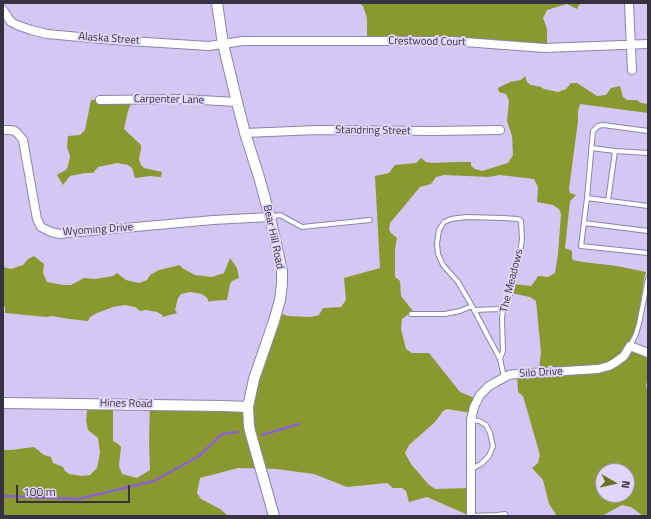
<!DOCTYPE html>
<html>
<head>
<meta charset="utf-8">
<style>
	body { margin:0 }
	#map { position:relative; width:651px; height:519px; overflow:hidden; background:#d3c7f3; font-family:"Titillium Web",sans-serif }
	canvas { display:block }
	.frame { position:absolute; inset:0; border:4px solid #363243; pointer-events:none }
	.north { position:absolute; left:595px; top:463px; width:40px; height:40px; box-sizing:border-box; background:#dfd6f9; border:1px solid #9b94b0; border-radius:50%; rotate:98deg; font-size:11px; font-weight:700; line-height:16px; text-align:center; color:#363243 }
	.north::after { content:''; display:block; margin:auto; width:14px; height:18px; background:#66721d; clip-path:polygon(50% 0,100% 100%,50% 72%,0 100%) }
	.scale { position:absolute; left:16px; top:485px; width:114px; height:18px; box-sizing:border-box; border:2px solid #363243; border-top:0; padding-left:5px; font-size:12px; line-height:14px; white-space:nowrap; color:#363243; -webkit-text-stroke:3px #dfd6f9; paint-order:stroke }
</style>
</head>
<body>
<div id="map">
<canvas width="651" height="519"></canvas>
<div class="frame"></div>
<div class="north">N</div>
<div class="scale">100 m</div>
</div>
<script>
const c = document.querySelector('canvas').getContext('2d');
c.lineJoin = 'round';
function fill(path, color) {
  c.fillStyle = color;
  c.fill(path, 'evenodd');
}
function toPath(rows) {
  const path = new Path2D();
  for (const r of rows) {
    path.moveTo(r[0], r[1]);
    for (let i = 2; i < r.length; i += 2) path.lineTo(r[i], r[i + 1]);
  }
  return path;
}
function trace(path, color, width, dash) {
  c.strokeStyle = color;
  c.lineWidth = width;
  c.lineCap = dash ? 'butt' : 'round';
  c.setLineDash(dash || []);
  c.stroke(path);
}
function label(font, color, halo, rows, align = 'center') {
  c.font = font + ' "Titillium Web",sans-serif';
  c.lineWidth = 4;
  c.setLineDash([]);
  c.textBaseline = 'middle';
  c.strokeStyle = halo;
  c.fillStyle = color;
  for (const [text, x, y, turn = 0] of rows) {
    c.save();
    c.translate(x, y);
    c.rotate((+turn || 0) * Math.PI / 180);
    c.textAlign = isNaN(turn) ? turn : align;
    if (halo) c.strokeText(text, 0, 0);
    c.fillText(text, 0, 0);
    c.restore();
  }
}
fill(toPath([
	[359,3,580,3,577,9,567,4,547,10,543,18,547,29,547,46,367,40,367,18,363,6],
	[525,76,527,82,531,85,541,87,544,89,558,92,566,89,571,83,577,83,597,96,606,95,611,88,620,86,623,97,627,100,637,100,641,103,648,104,648,113,580,104,578,111,578,121,569,189,570,193,576,195,570,201,565,248,572,251,572,258,573,260,583,262,617,266,646,272,644,279,637,328,627,351,648,355,648,377,646,386,648,391,648,516,643,516,631,507,622,505,602,516,557,516,549,504,543,480,532,468,538,463,540,455,523,396,518,392,517,375,539,371,541,352,536,301,530,297,511,293,514,284,531,286,535,281,538,276,548,277,555,273,558,254,561,214,559,209,553,205,537,202,538,187,534,179,500,175,489,177,444,175,436,177,431,184,420,187,390,223,389,230,391,233,397,238,395,249,395,277,400,281,401,296,413,311,402,319,401,329,406,349,412,353,429,353,460,392,477,399,471,413,447,409,443,411,435,422,409,445,405,453,411,464,428,484,435,489,468,488,468,515,427,497,409,502,406,491,402,488,393,488,387,483,347,487,314,474,276,469,238,468,200,478,197,493,201,499,220,509,227,515,225,516,3,516,3,450,11,450,34,447,44,455,51,457,53,463,63,467,65,471,69,474,82,476,90,475,97,468,100,453,98,438,88,430,86,420,88,404,113,402,113,441,118,444,121,447,119,466,122,474,137,478,150,470,149,442,150,404,244,406,274,311,288,316,311,317,319,315,323,308,341,307,346,300,344,278,380,268,375,176,389,173,395,165,416,163,421,158,426,162,432,163,456,162,471,162,471,166,475,169,482,171,508,163,513,155,512,136,507,121,509,101,506,94,499,92,498,88,510,82,521,80],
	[603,471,627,471,627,495,603,495],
	[125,99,131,103,128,111,124,129,141,145,141,149,139,159,141,165,144,168,162,172,161,177,150,176,135,178,132,168,128,165,117,163,98,167,93,173,85,173,70,176,63,185,57,175,58,174,66,170,68,166,70,156,67,147,68,136,80,135,85,130,91,100],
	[34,256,44,264,43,273,47,282,63,285,71,285,84,278,95,279,113,276,117,273,126,280,139,283,147,280,150,275,159,270,180,265,182,268,195,275,212,277,224,273,230,258,237,268,239,278,232,281,230,284,227,300,211,301,209,302,207,298,202,294,190,292,181,294,178,298,175,310,177,313,163,317,162,315,157,312,146,310,140,311,135,307,125,305,113,307,97,313,90,317,88,321,70,319,51,316,47,317,5,313,5,308,3,302,3,267,11,269,23,265,28,259]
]), '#8a992f');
trace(toPath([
	[262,435,299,424],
	[3,496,78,499,154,481,199,456,222,434,238,432]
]), '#8964d1', 2.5);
const service = toPath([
	[648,131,603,125,598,126,593,131,587,198,581,246,648,253],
	[591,148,615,151],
	[587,198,648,206],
	[608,201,615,151,648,153],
	[270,217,280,215,302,227,370,220],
	[584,223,648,231],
	[474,310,499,309,503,310],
	[411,314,445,314,460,311,472,306],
	[630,346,636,334,639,324,648,279],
	[500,359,503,351,502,319,503,310,510,295,519,259,522,239,521,221,518,219,503,218,466,217,451,219,444,222,439,230,437,244,438,254,443,265,458,282,472,306,500,359,504,377],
	[471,420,479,421,486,425,490,433,493,446,489,456,481,464,471,469],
	[471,516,497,515,505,514,506,516]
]);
const minor = toPath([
	[629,3,632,70],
	[3,10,11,22,17,25,31,30,47,34,113,40,209,46,243,41,451,41,544,48,648,44],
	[100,100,183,99,237,102],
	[3,130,10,130,15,131,19,135,23,140,37,219,41,227,51,232,60,234,69,233,213,220,270,217],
	[245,133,317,130,432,131,500,130],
	[471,516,471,420,474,407,480,395,489,386,496,382,509,375,516,374,598,369,609,366,616,362,624,356,630,346,648,353]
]);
const tertiary = toPath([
	[217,3,223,44,237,102,245,133,259,177,270,217,282,271,282,284,280,300,274,321,254,379,248,407,249,426,250,431,274,516],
	[3,403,223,406,248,407]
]);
trace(service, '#8e83ac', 6);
trace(minor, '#8e83ac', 10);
trace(tertiary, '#8e83ac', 12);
trace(service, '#fff', 4);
trace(minor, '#fff', 8);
trace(tertiary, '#fff', 10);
label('11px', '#363243', '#dfd6f9', [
	["Alaska Street",109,39,4],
	["Crestwood Court",427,42,1],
	["Carpenter Lane",169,100,1],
	["Standring Street",373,131,1],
	["Wyoming Drive",98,230,-4],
	["Bear Hill Road",273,237,78],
	["The Meadows",512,281,-76],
	["Silo Drive",541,373,-3],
	["Hines Road",126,404,1]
]);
</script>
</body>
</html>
